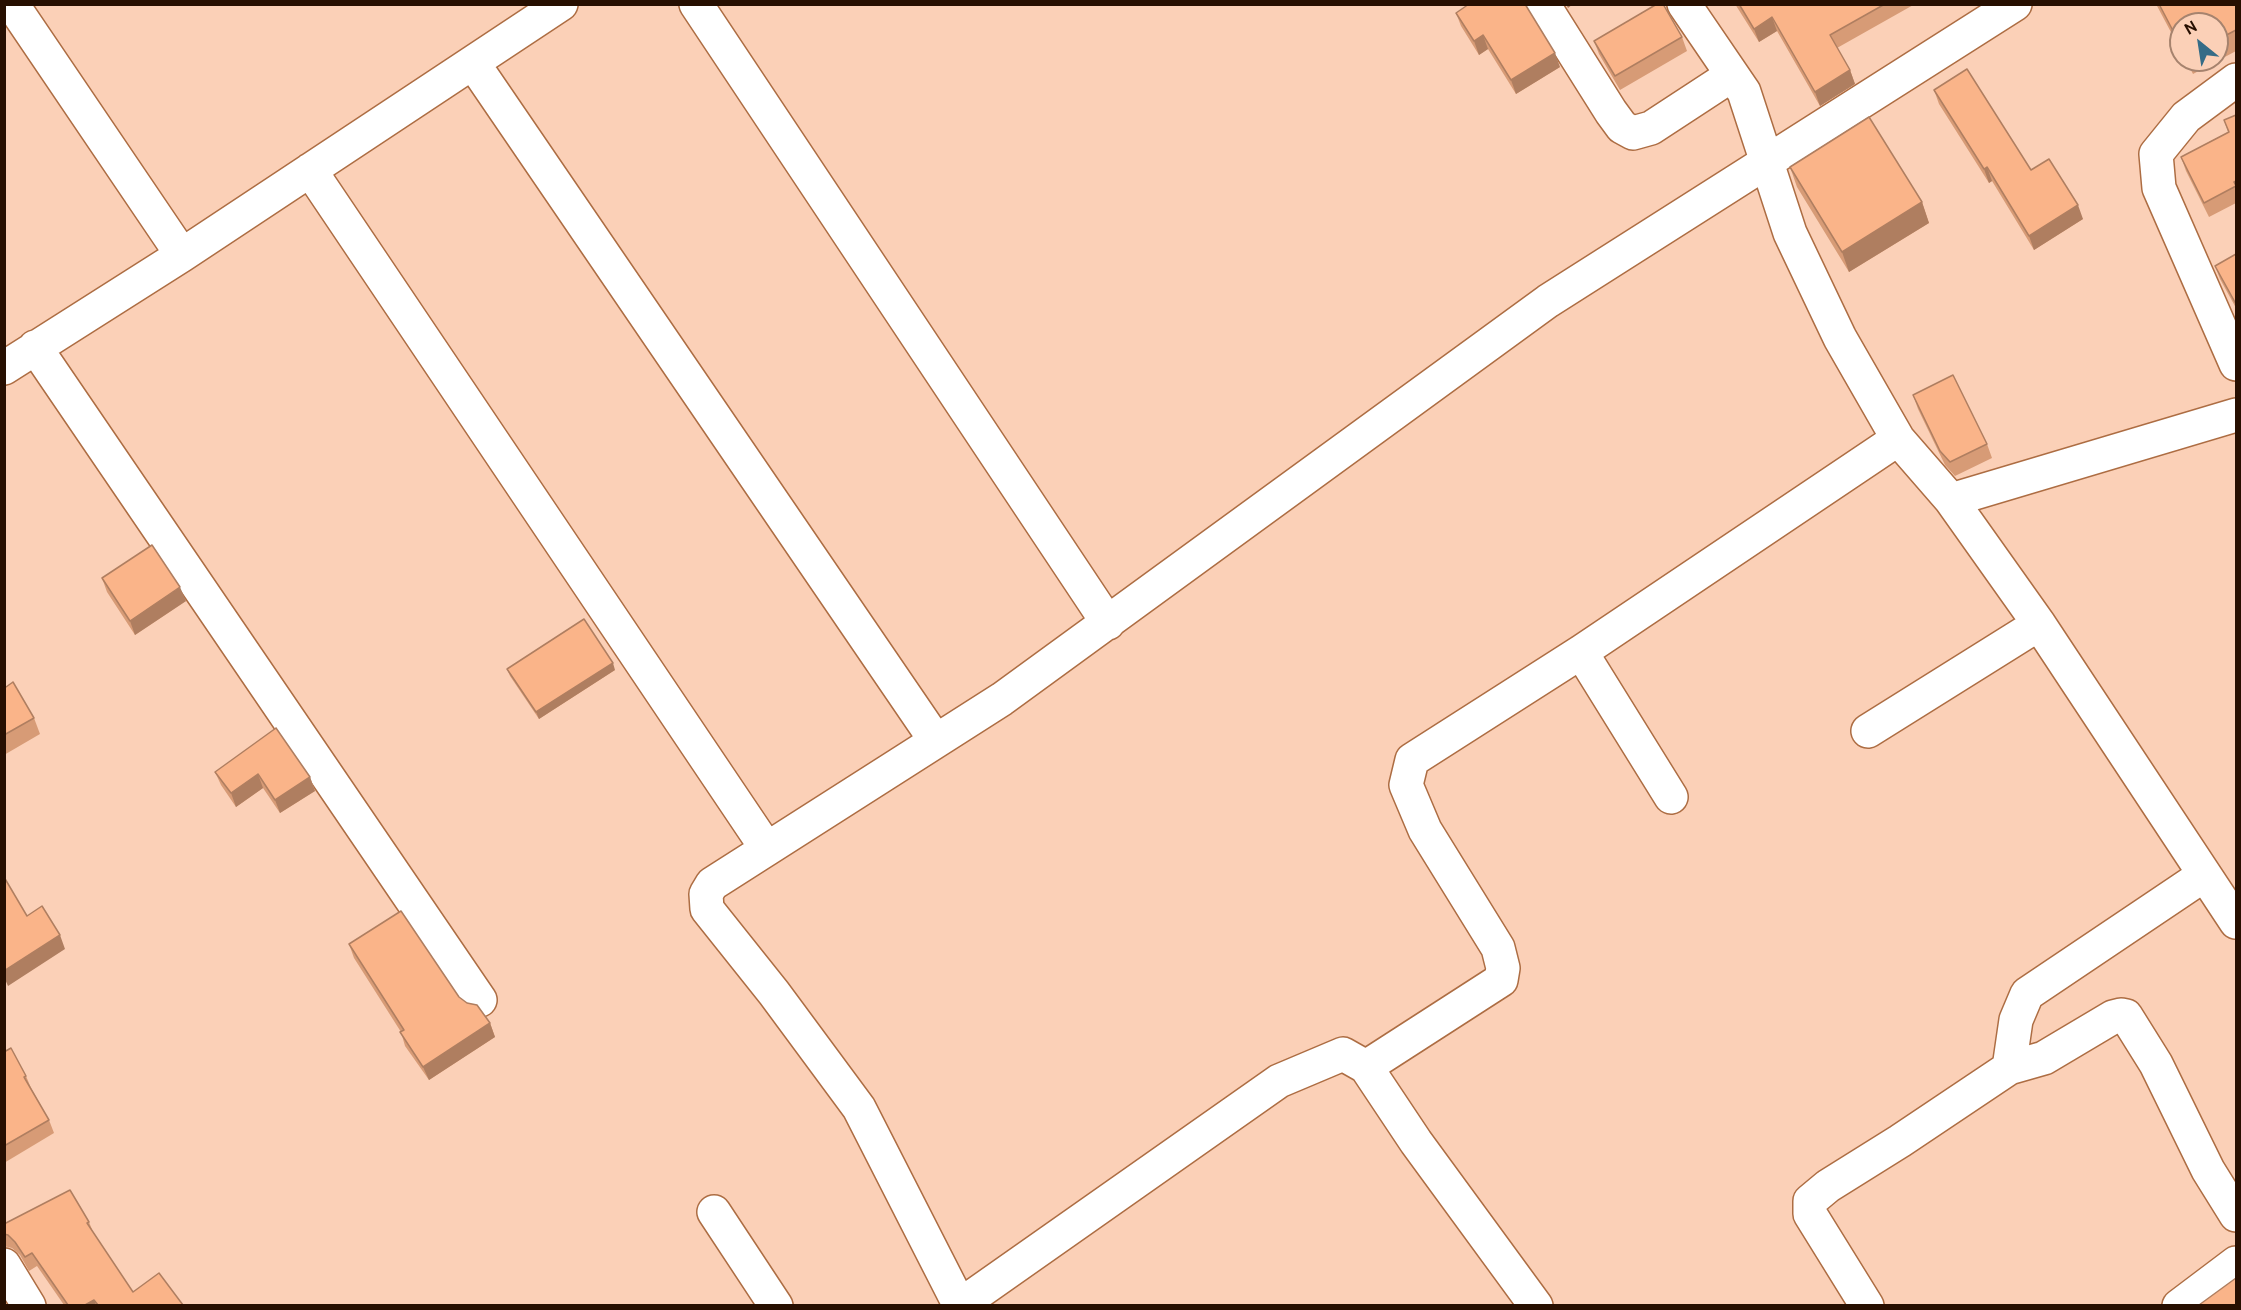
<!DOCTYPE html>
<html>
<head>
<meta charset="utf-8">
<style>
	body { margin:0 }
	#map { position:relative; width:2241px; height:1310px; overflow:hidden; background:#fbd0b7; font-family:Cabin,sans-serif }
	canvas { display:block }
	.frame { position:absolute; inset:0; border:6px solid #270f01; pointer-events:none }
	.north { position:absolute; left:2169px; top:12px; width:60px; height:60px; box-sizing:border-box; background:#fbd0b7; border:2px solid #a6836e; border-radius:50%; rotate:330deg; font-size:16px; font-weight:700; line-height:24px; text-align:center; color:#270f01 }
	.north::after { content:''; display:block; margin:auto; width:21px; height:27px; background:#356c87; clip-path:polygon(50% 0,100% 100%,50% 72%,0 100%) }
</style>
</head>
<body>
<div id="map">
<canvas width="2241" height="1310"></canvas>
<div class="frame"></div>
<div class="north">N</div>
</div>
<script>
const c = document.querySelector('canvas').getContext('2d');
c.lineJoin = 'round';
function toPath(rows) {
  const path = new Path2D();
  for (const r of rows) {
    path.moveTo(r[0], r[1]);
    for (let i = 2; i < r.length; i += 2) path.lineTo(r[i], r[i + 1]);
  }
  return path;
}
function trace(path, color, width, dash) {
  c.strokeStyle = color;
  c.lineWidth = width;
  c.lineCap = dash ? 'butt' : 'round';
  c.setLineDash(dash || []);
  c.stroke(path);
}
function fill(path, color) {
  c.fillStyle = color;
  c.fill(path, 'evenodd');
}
const minor = toPath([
	[12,4,182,255],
	[696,4,1108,623],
	[1543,4,1611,112,1622,127,1633,133,1651,128,1732,75],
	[1684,4,1744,92,1790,233,1840,338,1898,439,1951,500,2039,624,2236,922],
	[473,63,936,741],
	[2236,80,2186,117,2156,154,2159,188,2236,364],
	[310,170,767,849],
	[35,347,480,1000],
	[4,368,182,255,561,4],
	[1951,500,2236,415],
	[1581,652,1671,797],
	[1868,731,2039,624],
	[1366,1067,1501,980,1503,968,1498,948,1425,830,1406,785,1412,760,1581,652,1898,439],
	[2009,1068,2044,1058,2113,1017,2121,1015,2126,1016,2156,1064,2208,1170,2236,1215],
	[714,1212,776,1306],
	[4,1265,29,1306],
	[959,1306,1279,1081,1343,1054,1366,1067,1416,1142,1536,1306],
	[960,1306,859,1108,774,993,707,909,706,894,712,884,1002,699,1548,301,2015,4],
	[1867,1306,1810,1214,1810,1201,1828,1186,1900,1141,2009,1068,2016,1020,2027,994,2204,875],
	[2179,1306,2236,1263]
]);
trace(minor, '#ad6d43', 36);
trace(minor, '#fff', 33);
fill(toPath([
	[1735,4,1915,4,1837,48,1850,70,1855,84,1820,106,1777,31,1759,42],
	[2156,4,2236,4,2236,51,2193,74,2186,60,2217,60,2217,24,2181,24,2181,51],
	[1456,13,1560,67,1516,94,1488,49,1479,55,1461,26],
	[1682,37,1687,51,1620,90,1599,54,1594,41],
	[1934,90,2031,170,2083,219,2034,250,1992,181,1989,183,1939,104],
	[2236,115,2236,203,2209,217,2186,171,2181,157,2228,132,2224,120],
	[1790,167,1922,202,1929,223,1849,272,1797,187],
	[2236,254,2236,308,2220,279,2215,266],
	[1913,395,1987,444,1992,458,1955,476,1945,465,1918,409],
	[102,578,186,601,135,635,107,592],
	[507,669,615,670,539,719,510,676],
	[4,685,34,718,40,734,4,755],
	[215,772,310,777,315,791,280,813,263,788,236,807,221,785],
	[349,944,459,997,490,1023,495,1037,429,1080,405,1046,401,1032,354,958],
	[4,1052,26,1076,31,1088,49,1120,54,1133,4,1163],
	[89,1222,93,1232,133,1292,183,1305,64,1305,37,1266,29,1271,20,1255,12,1248,4,1246,4,1224]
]), '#d79b76');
fill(toPath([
	[1566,4,1573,4,1568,8],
	[1772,17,1777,31,1759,42,1754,29],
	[1483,35,1488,49,1479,55,1474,41],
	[1555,53,1560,67,1516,94,1511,80],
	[1850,70,1855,84,1820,106,1815,92],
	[1987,167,1992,181,1989,183,1984,169],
	[1922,202,1929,223,1849,272,1842,252],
	[2078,205,2083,219,2034,250,2029,236],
	[180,587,186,601,135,635,130,621],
	[613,663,615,670,539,719,536,712],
	[258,774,263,788,236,807,231,793],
	[310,777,315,791,280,813,275,800],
	[60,935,65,949,8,986,4,977,4,971],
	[490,1023,495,1037,429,1080,423,1067],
	[94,1300,96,1305,85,1305]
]), '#af7e60');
const building = toPath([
	[1469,4,1525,4,1555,53,1511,80,1483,35,1474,41,1456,13,1469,4],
	[1657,4,1663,4,1682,37,1615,76,1594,41,1657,4],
	[1739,4,1885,4,1830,35,1850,70,1815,92,1772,17,1754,29,1739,4],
	[2159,4,2236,4,2236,30,2217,40,2217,24,2181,24,2181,46,2159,4],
	[1967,69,2031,170,2049,159,2078,205,2029,236,1987,167,1984,169,1934,90,1967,69],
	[2236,115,2236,181,2234,182,2236,186,2204,203,2181,157,2229,132,2224,120,2236,115],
	[1869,117,1922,202,1842,252,1790,167,1869,117],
	[2236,254,2236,304,2215,266,2236,254],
	[1953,375,1987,444,1950,462,1940,451,1913,395,1953,375],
	[152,545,180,587,130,621,102,578,152,545],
	[584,619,613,663,536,712,507,669,584,619],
	[13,682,34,718,4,735,4,685,6,687,13,682],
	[276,728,310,777,275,800,258,774,231,793,215,772,276,728],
	[4,877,27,916,42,906,60,935,4,971,4,877],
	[401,911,459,997,467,1003,477,1005,490,1023,423,1067,400,1032,404,1030,349,944,401,911],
	[11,1048,26,1076,24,1077,49,1120,4,1146,4,1052,11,1048],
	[70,1190,89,1222,87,1223,133,1292,159,1273,183,1305,98,1305,94,1300,85,1305,68,1305,32,1253,25,1257,15,1242,8,1235,4,1234,4,1224,70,1190],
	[2236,1278,2236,1305,2199,1305,2236,1278]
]);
fill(building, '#fab489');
trace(building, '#af7e60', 1.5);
</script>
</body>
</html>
